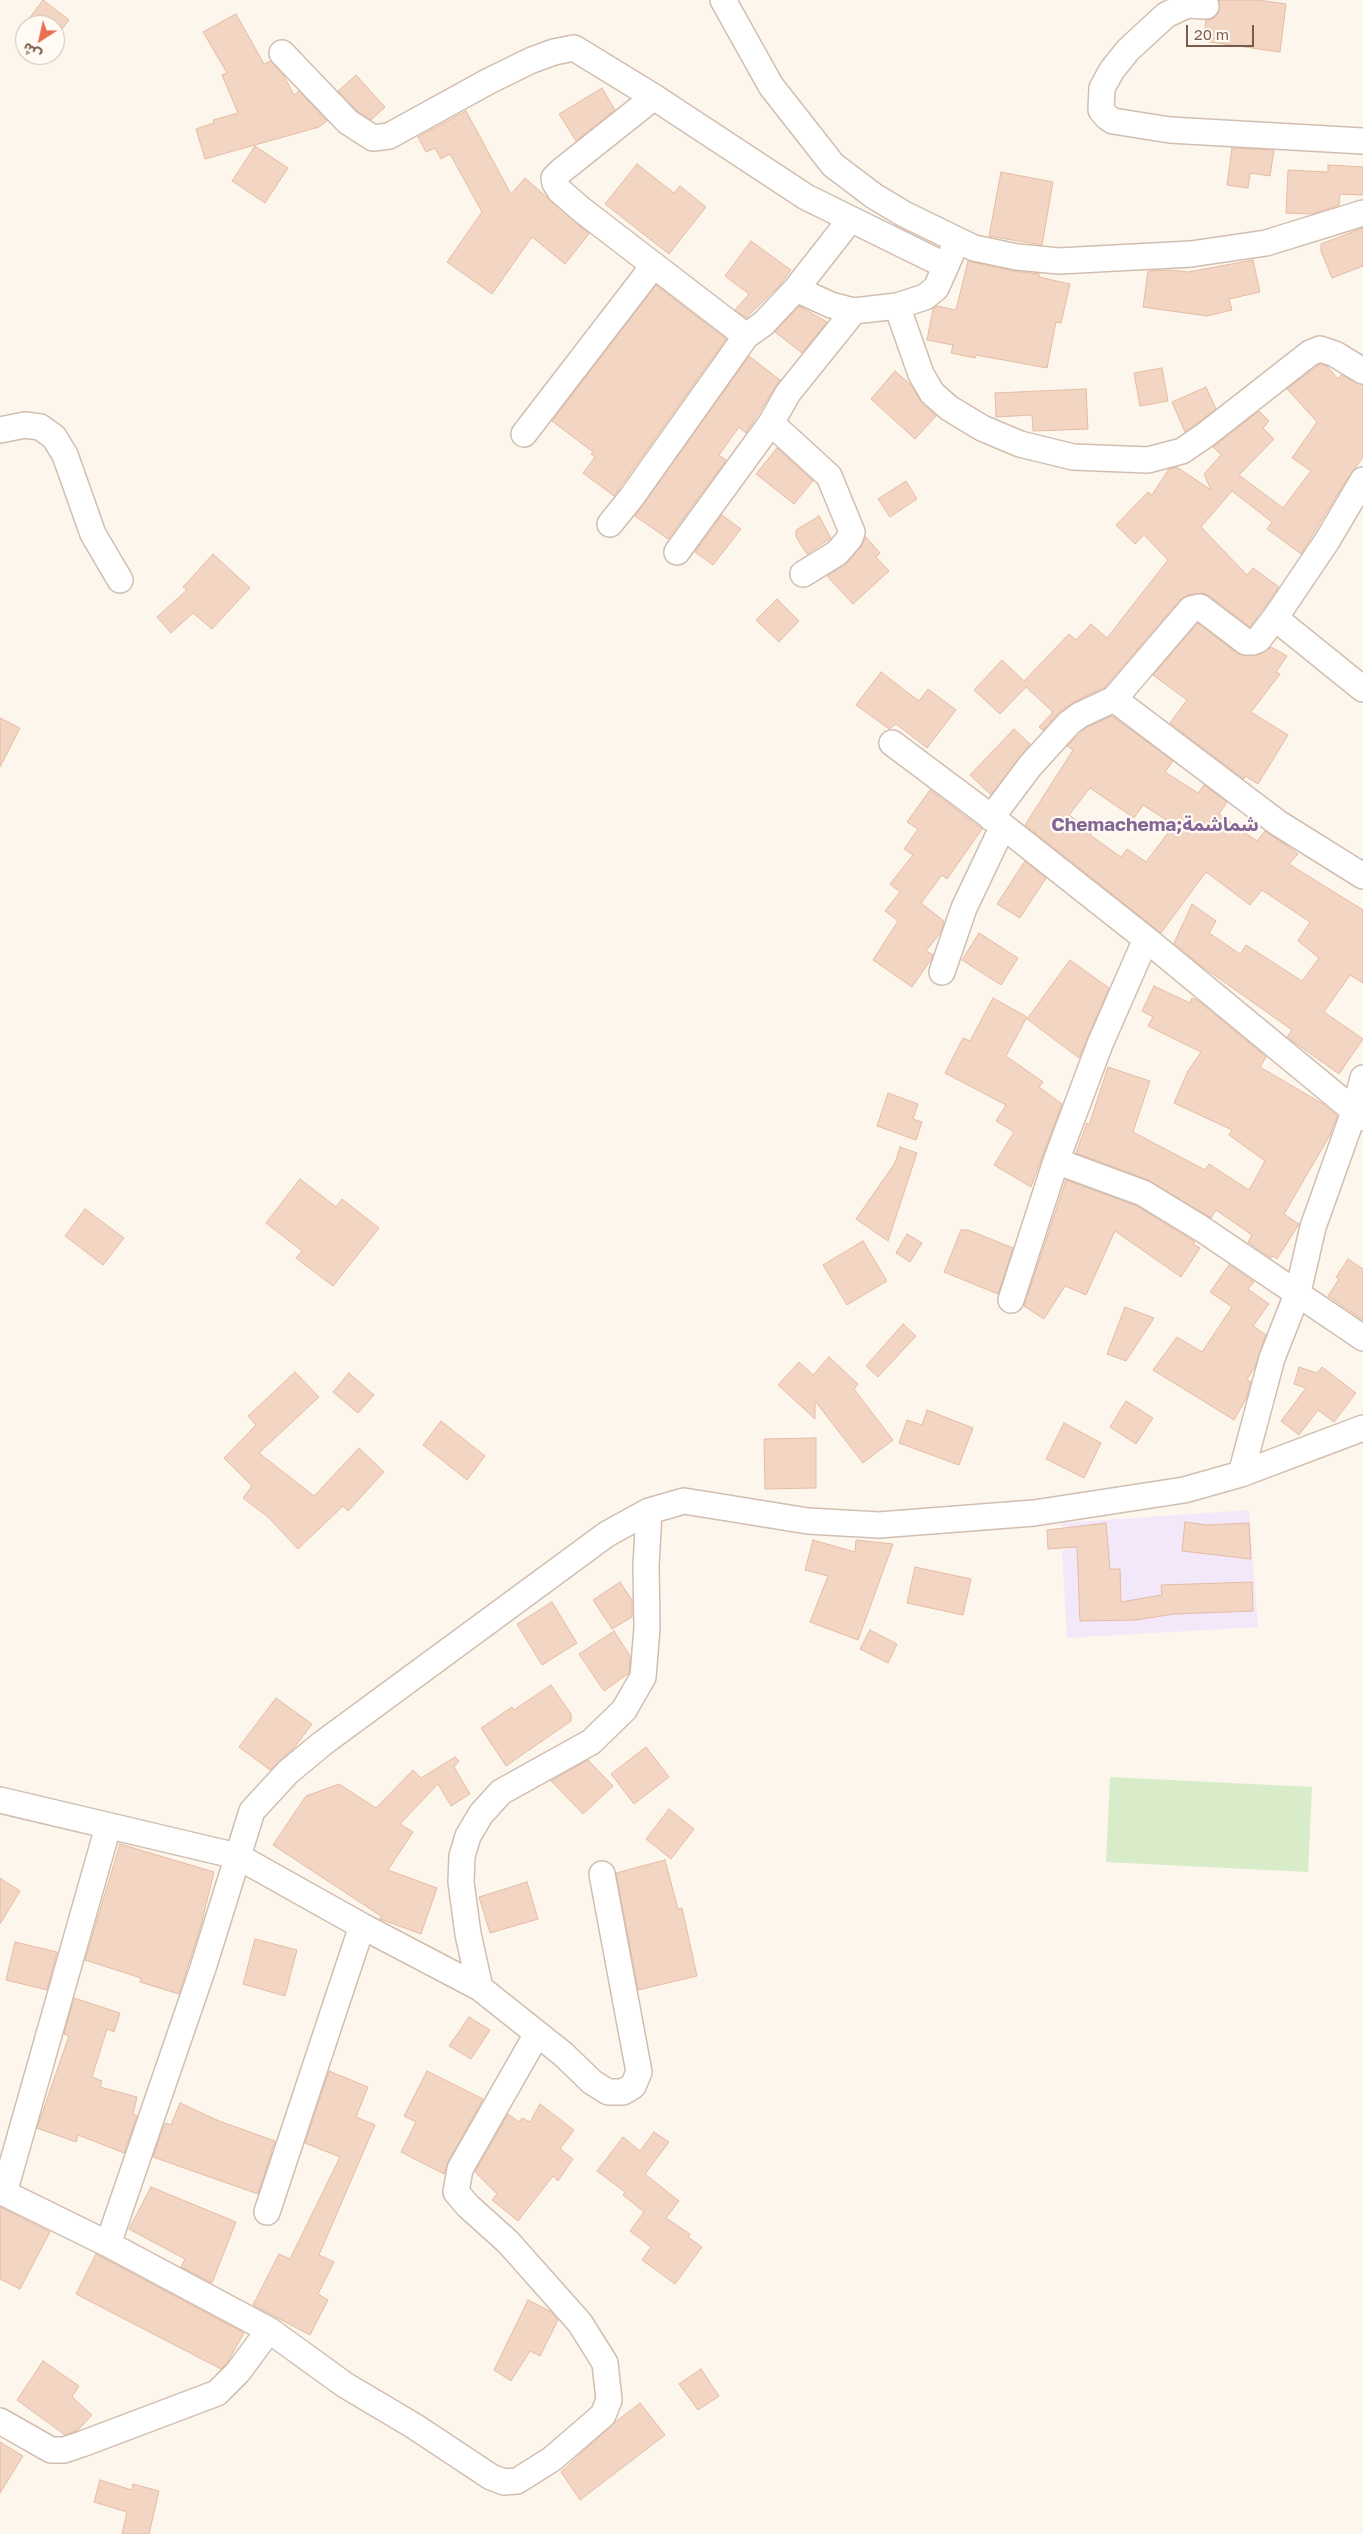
<!DOCTYPE html>
<html>
<head>
<meta charset="utf-8">
<style>
	body { margin:0 }
	#map { position:relative; width:1363px; height:2534px; overflow:hidden; background:#fdf6ec; font-family:"Golos Text","Noto Sans Arabic",sans-serif }
	canvas { display:block }
	.north { position:absolute; left:15px; top:15px; width:50px; height:50px; box-sizing:border-box; background:#fffaf3; border:1px solid #cabbb1; border-radius:50%; rotate:215deg; font-size:14px; font-weight:700; line-height:20px; text-align:center; color:#7a5c4d }
	.north::after { content:''; display:block; margin:auto; width:18px; height:22px; background:#e76f51; clip-path:polygon(50% 0,100% 100%,50% 72%,0 100%) }
	.scale { position:absolute; left:1186px; top:25px; width:68px; height:22px; box-sizing:border-box; border:2px solid #7a5c4d; border-top:0; padding-left:6px; font-size:15px; line-height:18px; white-space:nowrap; color:#7a5c4d; -webkit-text-stroke:4px #fffaf3; paint-order:stroke }
</style>
</head>
<body>
<div id="map">
<canvas width="1363" height="2534"></canvas>
<div class="north">ش</div>
<div class="scale">20 m</div>
</div>
<script>
const c = document.querySelector('canvas').getContext('2d');
c.lineJoin = 'round';
function fill(path, color) {
  c.fillStyle = color;
  c.fill(path, 'evenodd');
}
function toPath(rows) {
  const path = new Path2D();
  for (const r of rows) {
    path.moveTo(r[0], r[1]);
    for (let i = 2; i < r.length; i += 2) path.lineTo(r[i], r[i + 1]);
  }
  return path;
}
function trace(path, color, width, dash) {
  c.strokeStyle = color;
  c.lineWidth = width;
  c.lineCap = dash ? 'butt' : 'round';
  c.setLineDash(dash || []);
  c.stroke(path);
}
function label(font, color, halo, rows, align = 'center') {
  c.font = font + ' "Golos Text","Noto Sans Arabic",sans-serif';
  c.lineWidth = 4.5;
  c.setLineDash([]);
  c.textBaseline = 'middle';
  c.strokeStyle = halo;
  c.fillStyle = color;
  for (const [text, x, y, turn = 0] of rows) {
    c.save();
    c.translate(x, y);
    c.rotate((+turn || 0) * Math.PI / 180);
    c.textAlign = isNaN(turn) ? turn : align;
    if (halo) c.strokeText(text, 0, 0);
    c.fillText(text, 0, 0);
    c.restore();
  }
}
fill(toPath([
	[1249,1510,1258,1627,1067,1638,1062,1550,1070,1549,1068,1526,1061,1526,1061,1523]
]), '#f3e8fa');
fill(toPath([
	[1110,1777,1312,1787,1308,1872,1106,1862]
]), '#d8ecc9');
const building = toPath([
	[43,0,69,20,55,38,55,25,23,27,43,0],
	[1219,0,1258,0,1286,4,1280,52,1203,41,1206,20,1213,19,1218,13,1219,0],
	[236,14,264,64,271,61,284,76,294,95,299,91,327,121,319,127,205,159,196,129,214,123,213,120,238,113,222,75,227,73,203,32,236,14],
	[356,75,385,107,371,120,357,111,338,91,356,75],
	[602,88,615,110,576,141,559,114,602,88],
	[466,111,511,194,525,178,589,234,565,264,532,237,492,294,447,262,482,212,450,154,441,159,435,148,426,152,418,137,466,111],
	[255,146,288,168,265,203,232,181,255,146],
	[1232,148,1274,150,1270,176,1250,173,1248,188,1227,185,1232,148],
	[637,164,674,193,680,186,706,207,669,254,605,204,637,164],
	[1328,165,1363,167,1363,195,1340,194,1339,205,1312,214,1286,213,1288,170,1328,172,1328,165],
	[1001,172,1053,182,1042,245,989,236,1001,172],
	[1363,228,1363,266,1332,278,1321,251,1321,244,1363,228],
	[751,241,791,270,780,285,746,318,735,310,749,294,725,276,751,241],
	[1253,260,1260,292,1229,299,1232,310,1207,316,1143,307,1148,271,1170,270,1188,272,1253,260],
	[968,261,1014,271,1039,274,1039,277,1070,284,1061,323,1056,322,1047,368,976,355,975,358,951,353,953,345,927,340,933,309,937,306,956,310,968,261],
	[656,285,726,339,614,496,583,473,595,457,591,454,593,452,552,421,656,285],
	[799,306,827,322,802,353,775,332,799,306],
	[749,356,780,380,746,433,739,427,719,455,726,460,668,539,635,516,749,356],
	[1320,364,1327,366,1338,379,1341,375,1363,385,1363,457,1345,482,1301,554,1267,529,1272,522,1232,491,1201,527,1247,575,1253,568,1279,587,1250,627,1208,595,1203,593,1187,595,1180,600,1105,687,1072,703,1058,713,1043,730,1039,727,1053,712,1026,687,1000,714,974,690,1002,660,1024,681,1069,634,1076,640,1091,624,1107,638,1168,560,1144,535,1135,544,1116,525,1148,492,1152,495,1169,469,1177,467,1211,490,1204,474,1221,455,1213,447,1259,411,1269,421,1263,428,1274,439,1239,475,1283,508,1311,471,1292,458,1317,422,1287,389,1320,364],
	[1162,368,1168,401,1140,406,1134,373,1162,368],
	[895,371,911,385,922,404,936,416,915,439,871,399,895,371],
	[1206,387,1216,409,1185,432,1172,402,1206,387],
	[1086,389,1088,429,1033,431,1032,415,996,417,995,393,1086,389],
	[777,448,813,481,794,504,756,474,777,448],
	[906,481,917,499,890,517,878,499,906,481],
	[722,515,741,529,713,565,695,552,722,515],
	[819,516,831,538,807,554,796,537,796,530,819,516],
	[866,537,880,553,876,557,889,571,853,604,827,576,848,562,861,547,866,537],
	[213,554,250,588,212,629,193,613,171,633,157,617,187,590,183,587,213,554],
	[777,599,799,621,779,642,756,620,777,599],
	[1198,623,1238,654,1246,656,1258,655,1271,647,1287,656,1276,672,1280,674,1251,712,1288,735,1258,784,1245,776,1244,779,1170,723,1187,700,1153,675,1198,623],
	[881,672,919,701,928,689,956,710,927,748,896,724,889,729,856,705,881,672],
	[1112,716,1173,761,1165,772,1198,793,1204,785,1227,802,1219,814,1257,841,1265,831,1287,846,1298,854,1289,864,1363,910,1363,983,1350,975,1324,1012,1363,1039,1339,1074,1287,1037,1292,1030,1200,965,1174,943,1192,904,1216,921,1209,933,1240,954,1246,945,1302,981,1319,958,1298,941,1310,922,1262,890,1250,905,1206,872,1161,933,1025,825,1073,750,1067,746,1087,727,1112,716],
	[1090,788,1134,818,1143,805,1174,825,1146,862,1127,849,1121,857,1090,835,1092,832,1069,815,1090,788],
	[0,718,20,728,0,767,0,718],
	[1014,729,1030,744,991,795,970,775,1014,729],
	[930,790,982,829,947,879,942,875,921,903,944,921,941,932,926,951,933,955,932,958,912,987,873,960,898,921,885,911,900,892,890,884,913,855,904,849,918,829,907,822,930,790],
	[1025,861,1046,878,1020,918,997,904,1025,861],
	[979,933,1018,958,1001,985,962,960,979,933],
	[1070,960,1109,988,1079,1058,1027,1019,1070,960],
	[1154,986,1190,1003,1192,998,1197,1000,1266,1057,1260,1067,1323,1104,1337,1116,1330,1135,1284,1214,1299,1224,1277,1259,1273,1256,1271,1258,1248,1242,1252,1235,1216,1210,1211,1218,1148,1180,1076,1153,1087,1123,1089,1125,1108,1067,1150,1081,1133,1132,1205,1170,1209,1164,1249,1190,1265,1161,1229,1135,1232,1130,1174,1103,1188,1071,1201,1052,1148,1026,1153,1017,1142,1011,1154,986],
	[993,998,1027,1017,1006,1056,1043,1082,1039,1087,1062,1104,1031,1187,994,1165,1014,1132,996,1121,1006,1105,945,1073,963,1038,970,1041,993,998],
	[888,1093,918,1104,913,1119,922,1122,916,1140,877,1126,888,1093],
	[900,1147,917,1153,888,1241,856,1219,895,1163,900,1147],
	[300,1179,336,1207,342,1199,379,1228,333,1286,296,1258,302,1251,266,1223,300,1179],
	[1066,1180,1137,1206,1195,1242,1193,1244,1200,1248,1181,1277,1115,1231,1086,1295,1065,1286,1044,1319,1024,1306,1066,1180],
	[85,1209,124,1238,103,1265,65,1236,85,1209],
	[961,1230,968,1230,1013,1248,998,1294,944,1272,961,1230],
	[907,1234,922,1243,910,1262,896,1253,907,1234],
	[863,1241,887,1281,847,1305,823,1265,863,1241],
	[1348,1259,1363,1269,1363,1320,1328,1296,1339,1279,1336,1277,1348,1259],
	[1229,1265,1254,1282,1248,1289,1269,1304,1253,1326,1266,1335,1255,1367,1247,1379,1251,1382,1246,1399,1234,1420,1153,1370,1177,1337,1202,1352,1232,1307,1210,1292,1229,1265],
	[1125,1307,1154,1318,1126,1361,1107,1354,1125,1307],
	[903,1324,916,1336,878,1377,866,1366,903,1324],
	[829,1357,858,1384,854,1389,893,1440,863,1463,815,1401,815,1419,778,1385,799,1362,813,1375,829,1357],
	[1299,1367,1317,1373,1322,1367,1356,1393,1334,1422,1318,1410,1299,1435,1281,1421,1306,1388,1294,1384,1299,1367],
	[295,1372,319,1397,259,1453,314,1496,359,1448,384,1472,348,1511,343,1506,298,1549,268,1517,243,1498,252,1486,224,1458,256,1425,248,1416,295,1372],
	[349,1373,374,1395,358,1413,333,1392,349,1373],
	[1126,1401,1153,1418,1136,1444,1110,1427,1126,1401],
	[927,1410,973,1428,959,1465,899,1443,907,1420,922,1425,927,1410],
	[441,1421,485,1456,467,1480,423,1445,441,1421],
	[1064,1423,1101,1443,1084,1478,1046,1459,1064,1423],
	[816,1438,816,1488,765,1489,764,1439,816,1438],
	[1185,1522,1207,1525,1249,1523,1251,1559,1182,1551,1185,1522],
	[1106,1523,1110,1569,1120,1569,1121,1602,1162,1595,1161,1585,1252,1582,1253,1611,1174,1614,1136,1620,1080,1621,1077,1547,1048,1549,1047,1530,1106,1523],
	[813,1540,855,1552,856,1540,893,1544,858,1640,810,1622,828,1576,805,1570,813,1540],
	[915,1567,971,1579,963,1615,907,1603,915,1567],
	[620,1582,632,1600,632,1617,612,1629,593,1600,620,1582],
	[552,1602,577,1643,542,1665,517,1624,552,1602],
	[870,1630,897,1644,888,1663,860,1649,870,1630],
	[614,1631,630,1656,629,1673,604,1691,579,1654,614,1631],
	[551,1685,571,1714,571,1721,506,1766,481,1728,512,1707,514,1710,551,1685],
	[276,1698,312,1724,294,1748,270,1770,239,1747,276,1698],
	[646,1747,669,1777,634,1804,611,1774,646,1747],
	[455,1757,459,1761,454,1767,470,1794,451,1806,438,1784,400,1824,413,1832,388,1870,437,1888,421,1934,380,1919,381,1916,273,1845,306,1796,339,1784,376,1808,413,1770,421,1778,455,1757],
	[588,1760,613,1786,583,1814,551,1781,588,1760],
	[669,1809,694,1829,671,1859,646,1839,669,1809],
	[120,1844,214,1872,201,1925,179,1994,140,1982,141,1978,85,1960,120,1844],
	[665,1860,678,1909,682,1908,697,1976,638,1990,616,1873,665,1860],
	[0,1878,20,1891,0,1924,0,1878],
	[527,1882,538,1919,490,1933,479,1897,527,1882],
	[255,1939,297,1950,285,1996,243,1984,255,1939],
	[15,1942,57,1952,47,1990,6,1980,15,1942],
	[74,1998,120,2013,114,2032,107,2029,92,2077,102,2081,100,2087,137,2097,133,2114,137,2116,124,2153,78,2135,76,2142,37,2128,69,2036,64,2034,74,1998],
	[469,2017,490,2030,471,2059,449,2046,469,2017],
	[329,2071,368,2087,356,2117,375,2125,319,2255,334,2262,318,2294,328,2300,310,2335,253,2305,279,2254,290,2259,340,2157,305,2143,329,2071],
	[427,2071,483,2099,448,2162,444,2174,401,2152,416,2122,404,2116,427,2071],
	[180,2103,219,2121,275,2141,258,2194,153,2157,164,2126,166,2123,171,2125,180,2103],
	[540,2104,574,2130,560,2149,573,2159,558,2181,553,2176,518,2221,492,2200,497,2194,475,2172,508,2114,519,2122,522,2118,530,2122,540,2104],
	[654,2132,669,2142,645,2174,679,2201,666,2218,690,2234,688,2237,702,2247,675,2284,642,2260,651,2247,630,2231,644,2212,623,2195,625,2192,597,2171,623,2137,640,2151,654,2132],
	[151,2187,236,2222,212,2283,181,2267,185,2259,129,2229,151,2187],
	[0,2207,50,2232,20,2289,0,2279,0,2207],
	[96,2254,244,2333,227,2363,221,2369,76,2294,96,2254],
	[528,2300,550,2311,558,2320,540,2356,530,2351,511,2381,494,2370,528,2300],
	[43,2361,79,2386,72,2397,92,2415,78,2430,65,2435,17,2400,43,2361],
	[701,2369,719,2396,698,2410,679,2384,701,2369],
	[640,2403,665,2435,580,2500,561,2472,614,2423,640,2403],
	[0,2442,23,2456,0,2493,0,2442],
	[100,2480,132,2490,133,2484,159,2491,149,2534,122,2534,127,2512,94,2502,100,2480]
]);
fill(building, '#f3d5c3');
trace(building, '#e6bba3', 1);
const minor = toPath([
	[723,0,771,86,833,165,874,196,904,214,974,248,1017,257,1059,261,1191,254,1266,243,1363,213],
	[1206,6,1187,5,1166,15,1128,50,1112,70,1102,88,1101,110,1107,117,1113,121,1170,130,1363,141],
	[282,53,348,122,373,138,389,136,489,81,532,60,554,52,574,48,654,97,806,197,946,266],
	[654,97,561,171,554,178,555,183,560,191,582,210,746,336],
	[796,289,850,220],
	[897,306,921,374,932,393,949,408,982,428,1020,444,1073,457,1148,460,1182,451,1204,436,1310,353,1320,349,1335,354,1363,371],
	[771,423,829,476,852,532,850,538,837,553,803,574],
	[0,430,25,425,40,427,54,437,65,455,93,534,120,580],
	[524,434,654,265],
	[610,524,631,498,746,336,763,324,796,289,831,305,854,311,897,306,925,297,936,288,953,250],
	[677,552,771,423,788,393,854,311],
	[1275,618,1363,689],
	[1114,699,1278,823,1363,876],
	[892,743,1003,826,1146,939,1363,1118],
	[991,818,1030,766,1069,723,1080,715,1114,699,1191,609,1200,607,1246,642,1253,642,1258,640,1275,618,1327,541,1363,480],
	[942,972,964,908,1003,826],
	[1056,1161,1143,1193,1202,1229,1363,1338],
	[1011,1300,1056,1161,1100,1044,1146,939],
	[1241,1474,1272,1358,1298,1292,1313,1227,1354,1112,1363,1078],
	[0,1800,237,1856,362,1926,480,1988,563,2054,592,2082,608,2092,623,2092,633,2086,639,2072,602,1874],
	[480,1988,468,1934,461,1882,462,1856,468,1836,481,1814,501,1792,591,1742,624,1710,643,1677,647,1628,646,1566,649,1511],
	[0,2191,108,2244,269,2330,345,2385,414,2426,491,2477,504,2482,517,2481,552,2459,603,2415,609,2400,605,2363,580,2323,508,2242,468,2206,456,2192,460,2169,537,2034],
	[4,2193,108,1827],
	[267,2212,362,1926],
	[108,2244,203,1968,252,1811,288,1772,323,1743,607,1534,649,1511,684,1501,808,1521,879,1525,1034,1513,1184,1490,1241,1474,1363,1428],
	[0,2421,51,2450,64,2450,82,2444,217,2393,238,2372,269,2330]
]);
trace(minor, '#d1beb0', 28);
trace(minor, '#fff', 25);
label('bold 19px', '#846695', '#fffaf3', [
	["Chemachema;شماشمة",1155,825]
]);
</script>
</body>
</html>
